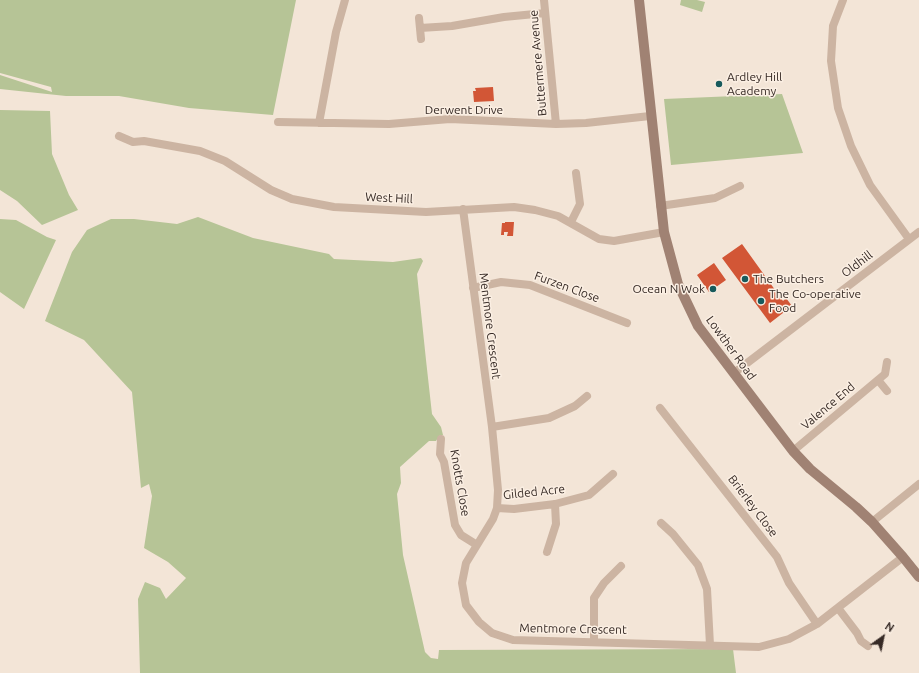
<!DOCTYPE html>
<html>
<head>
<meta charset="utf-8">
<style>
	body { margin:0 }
	#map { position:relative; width:919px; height:673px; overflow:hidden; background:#f3e5d7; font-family:Ubuntu,sans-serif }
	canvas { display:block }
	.north { position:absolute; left:863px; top:617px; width:40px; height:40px; -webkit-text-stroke:3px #fbefe3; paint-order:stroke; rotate:33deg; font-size:11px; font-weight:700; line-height:16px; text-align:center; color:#362a25 }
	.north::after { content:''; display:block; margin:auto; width:14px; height:18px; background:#362a25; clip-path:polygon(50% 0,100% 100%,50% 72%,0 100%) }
</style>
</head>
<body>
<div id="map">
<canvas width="919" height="673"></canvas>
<div class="north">N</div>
</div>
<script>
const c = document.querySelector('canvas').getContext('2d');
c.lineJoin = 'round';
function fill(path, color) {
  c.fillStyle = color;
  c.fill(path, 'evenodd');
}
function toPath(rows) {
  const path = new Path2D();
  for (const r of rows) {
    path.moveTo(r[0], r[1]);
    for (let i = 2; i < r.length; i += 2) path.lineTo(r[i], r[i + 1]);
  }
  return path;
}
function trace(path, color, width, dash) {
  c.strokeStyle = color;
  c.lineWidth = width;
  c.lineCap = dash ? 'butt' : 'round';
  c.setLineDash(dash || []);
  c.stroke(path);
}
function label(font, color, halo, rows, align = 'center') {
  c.font = font + ' Ubuntu,sans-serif';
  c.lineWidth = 3;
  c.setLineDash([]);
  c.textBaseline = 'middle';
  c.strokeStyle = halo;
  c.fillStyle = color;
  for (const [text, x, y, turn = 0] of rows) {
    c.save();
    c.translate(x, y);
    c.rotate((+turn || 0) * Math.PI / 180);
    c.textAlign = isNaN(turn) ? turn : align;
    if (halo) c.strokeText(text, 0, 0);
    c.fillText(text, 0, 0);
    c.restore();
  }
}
fill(toPath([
	[0,0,296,0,273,115,189,108,119,96,66,96,0,89,0,75,52,92,51,87,0,73],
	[681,0,697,0,705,2,702,12,680,5],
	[782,94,803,153,671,165,664,99],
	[0,110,50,111,52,154,69,195,78,210,42,225,17,201,0,190],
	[198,217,253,238,329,254,334,259,393,262,421,258,423,261,417,274,426,360,432,414,441,427,443,435,439,436,436,441,429,441,400,467,401,483,397,494,403,555,425,652,431,658,438,659,439,650,733,649,736,673,140,673,138,599,145,582,160,588,166,599,186,578,168,562,144,548,152,496,149,484,141,488,132,392,84,340,45,321,72,252,87,230,111,219,134,219,177,224],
	[0,219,16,220,47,237,56,240,24,309,0,292]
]), '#b6c496');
fill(toPath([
	[493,87,494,101,474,102,473,91,476,91,475,88],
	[505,222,514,222,513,236,507,236,508,232,504,232,504,235,501,235,502,223,505,223],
	[742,244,783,301,786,298,792,306,770,323,722,258],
	[714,263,726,280,709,292,697,275]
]), '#d25636');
trace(toPath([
	[544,0,556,124],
	[843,0,833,26,831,61,838,108,851,146,870,185,909,239],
	[419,18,421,39],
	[420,28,452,26,504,17,545,13],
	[278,122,389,124,450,119,556,124,586,123,650,116],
	[319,123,336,32,345,0],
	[119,136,133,142,144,141,200,151,225,161,271,190,292,199,334,207,426,212,514,207,535,210,558,216,599,239,614,241,664,232],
	[660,206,715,198,740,186],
	[463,209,492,427,498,490,497,508,493,519,466,563,462,583,466,605,479,622,492,633,513,640,759,647,789,639,817,624,903,557],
	[571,222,580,204,576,173],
	[473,288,501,282,530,285,627,323],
	[734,373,919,232],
	[878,380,887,391],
	[660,408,777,557,789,583,817,624],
	[492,427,549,418,575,406,587,396],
	[441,439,440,454,444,462,455,525,461,535,477,545],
	[793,451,885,374,887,362],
	[497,508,514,509,555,504,589,495,613,474],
	[872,522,919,484],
	[661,523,673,534,698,565,707,589,710,645],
	[547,552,556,524,555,504],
	[838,608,857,633,861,641,868,646],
	[594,642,594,598,604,583,621,566]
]), '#ccb4a2', 8);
trace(toPath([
	[639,0,664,232,678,284,698,326,793,451,810,469,856,507,872,522,903,557,919,577]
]), '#a08273', 10);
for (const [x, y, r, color] of [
	[719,84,4,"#175a5c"],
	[745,279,4,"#175a5c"],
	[713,289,4,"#175a5c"],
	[761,301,4,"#175a5c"]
]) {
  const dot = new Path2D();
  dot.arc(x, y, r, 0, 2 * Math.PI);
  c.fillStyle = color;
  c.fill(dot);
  trace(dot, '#fbefe3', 1.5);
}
label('12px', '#362a25', '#fbefe3', [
	["Buttermere Avenue",538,63,-95],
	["Derwent Drive",464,110],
	["West Hill",389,198,3],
	["Oldhill",857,264,-37],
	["Furzen Close",567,287,20],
	["Mentmore Crescent",490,326,83],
	["Lowther Road",731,348,54],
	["Valence End",828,406,-40],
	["Knotts Close",460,483,80],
	["Gilded Acre",534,492,-6],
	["Brierley Close",753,506,53],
	["Mentmore Crescent",573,629,1]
]);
label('12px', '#362a25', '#fbefe3', [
	["Ardley Hill",727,77],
	["Academy",727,91],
	["The Butchers",753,279],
	["Ocean N Wok",705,289,"right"],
	["The Co-operative",769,294],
	["Food",769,308]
], 'left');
</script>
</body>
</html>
